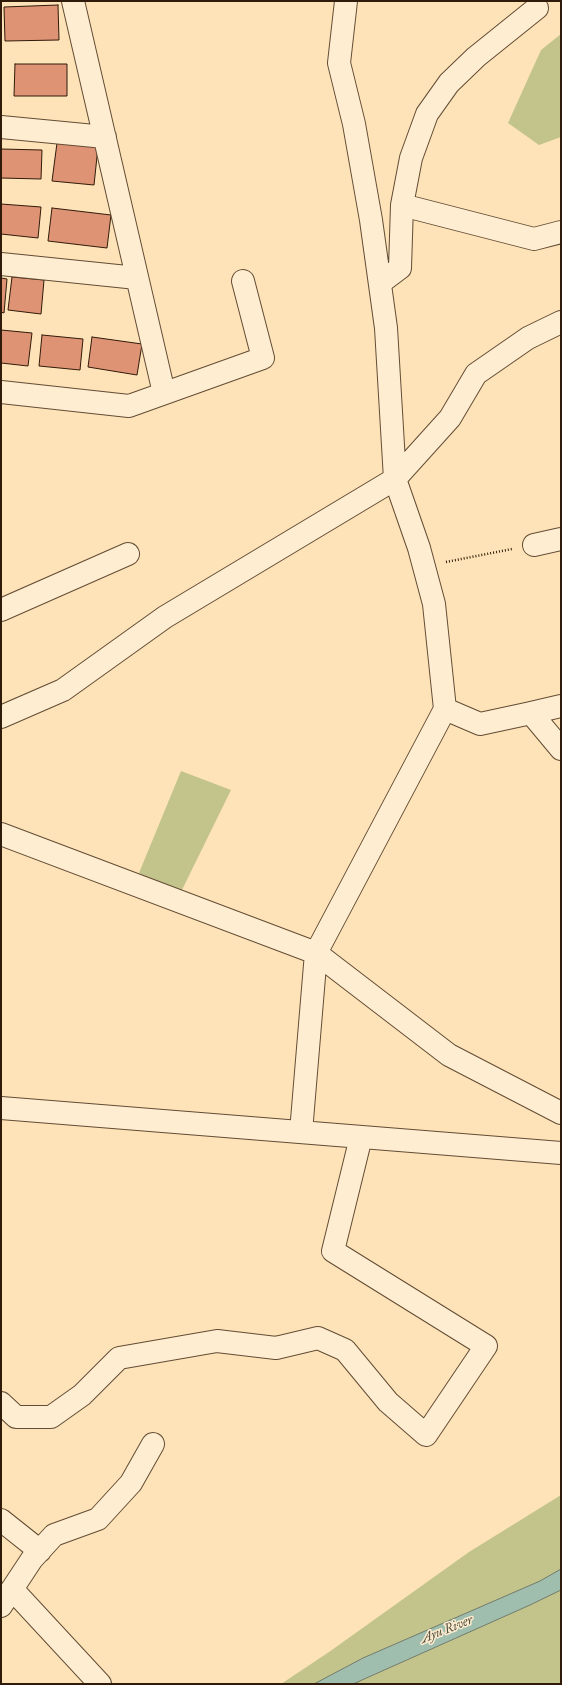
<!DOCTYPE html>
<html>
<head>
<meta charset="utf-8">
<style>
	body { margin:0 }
	#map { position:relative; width:562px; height:1685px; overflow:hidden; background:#fde3b7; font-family:"IM FELL Great Primer",serif }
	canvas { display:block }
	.frame { position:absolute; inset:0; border:2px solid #301a0a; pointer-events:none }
</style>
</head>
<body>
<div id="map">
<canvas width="562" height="1685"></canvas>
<div class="frame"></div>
</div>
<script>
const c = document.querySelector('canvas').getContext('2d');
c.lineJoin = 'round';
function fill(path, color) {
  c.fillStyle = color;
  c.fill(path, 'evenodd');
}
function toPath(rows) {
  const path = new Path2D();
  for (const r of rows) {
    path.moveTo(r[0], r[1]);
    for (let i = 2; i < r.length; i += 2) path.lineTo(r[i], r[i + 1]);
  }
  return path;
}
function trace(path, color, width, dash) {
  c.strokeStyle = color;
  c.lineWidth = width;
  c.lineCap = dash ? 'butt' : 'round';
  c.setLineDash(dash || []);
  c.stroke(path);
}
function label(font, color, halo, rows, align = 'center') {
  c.font = font + ' "IM FELL Great Primer",serif';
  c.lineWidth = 3;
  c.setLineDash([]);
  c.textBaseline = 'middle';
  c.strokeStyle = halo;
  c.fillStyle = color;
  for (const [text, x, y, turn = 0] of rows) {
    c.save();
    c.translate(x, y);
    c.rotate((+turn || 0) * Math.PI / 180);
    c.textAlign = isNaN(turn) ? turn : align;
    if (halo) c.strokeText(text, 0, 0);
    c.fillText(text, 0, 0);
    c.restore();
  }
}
fill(toPath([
	[561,34,561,137,539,145,508,123,541,50],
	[181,771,231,790,180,894,139,873],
	[561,1495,561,1684,281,1684,329,1652,469,1552]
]), '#c3c38c');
const water = toPath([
	[561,1569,561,1590,530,1605,353,1684,314,1684,363,1658,540,1581,561,1569]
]);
fill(water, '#9fbeae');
trace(water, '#737c6c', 1);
const building = toPath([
	[58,5,59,40,5,41,4,7,58,5],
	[15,64,67,64,67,96,14,96,15,64],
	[57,143,98,147,94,185,52,181,57,143],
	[1,149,42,150,41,179,1,178,1,149],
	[1,204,41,207,38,238,1,234,1,204],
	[52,208,111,215,107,248,48,241,52,208],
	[12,277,44,280,41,314,8,310,12,277],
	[1,278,7,279,4,313,1,312,1,278],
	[1,330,32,333,28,366,1,363,1,330],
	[42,335,83,339,80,370,39,366,42,335],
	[92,337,142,344,137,375,88,367,92,337]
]);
fill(building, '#df9375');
trace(building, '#301a0a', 1);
const minor = toPath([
	[73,1,164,393],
	[1,127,105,137],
	[402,205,411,158,427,114,449,83,476,57,537,8],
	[1,264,137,278],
	[380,283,400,268,402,205,534,239,561,232],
	[1,392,129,406,263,358,243,281],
	[534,545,561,539],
	[1,610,128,554],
	[561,706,531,713,561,749],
	[445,709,480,724,531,713],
	[1,717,63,690,165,617,395,479,386,328,371,220,354,124,339,63,346,1],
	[1,834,316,953,449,1055,561,1113],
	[1,1108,561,1153],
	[301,1132,316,953,445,709,434,604,419,548,395,479,450,418,476,374,528,338,561,322],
	[1,1403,16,1417,51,1417,82,1395,119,1358,217,1341,276,1348,318,1338,345,1350,388,1402,426,1435,486,1346,333,1251,361,1137],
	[1,1520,40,1551],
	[12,1589,100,1684],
	[1,1606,32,1559,54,1535,98,1519,131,1483,153,1444]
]);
trace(minor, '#634c35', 24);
trace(toPath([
	[446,562,512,549]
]), '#301a0a', 2.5, [1, 2]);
trace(minor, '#feedd0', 22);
label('italic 13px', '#575343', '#feedd0', [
	["Ayu River",447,1630,-22]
]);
</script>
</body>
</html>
